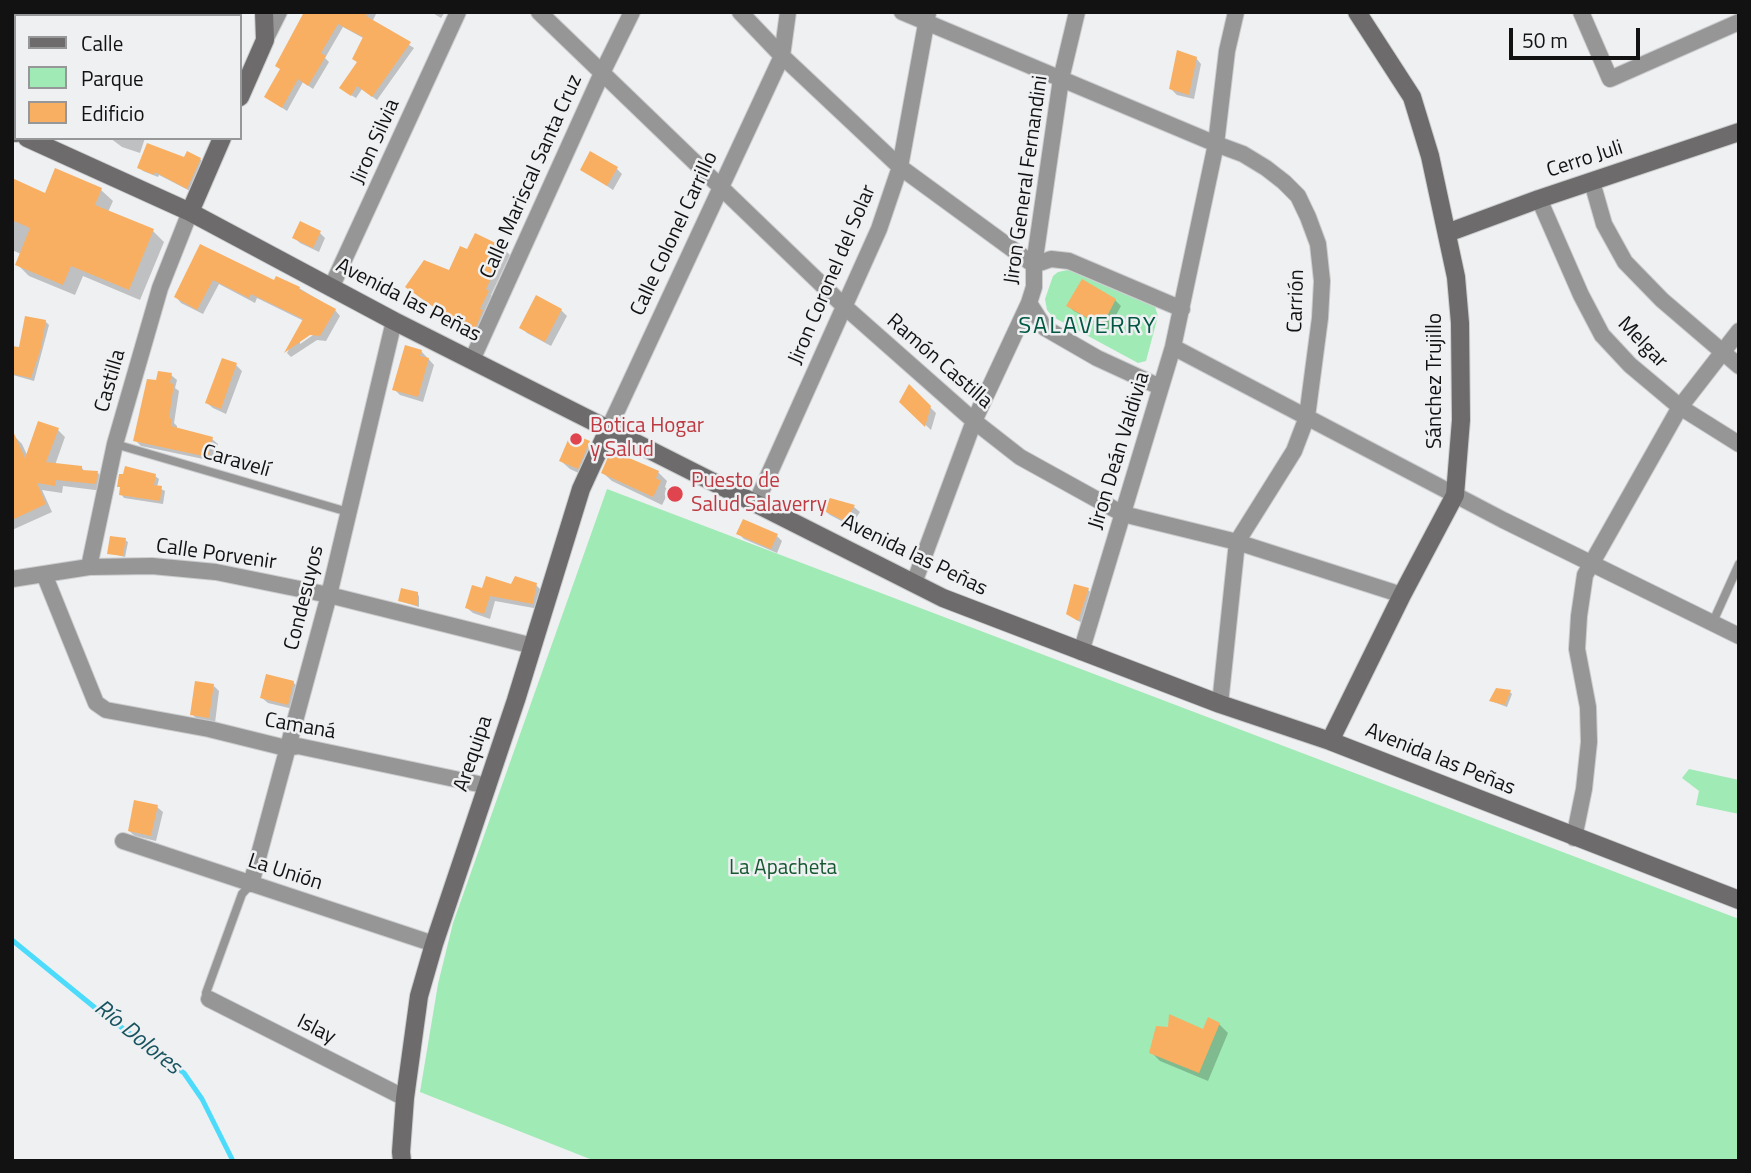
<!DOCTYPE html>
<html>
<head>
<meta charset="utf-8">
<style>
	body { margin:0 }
	#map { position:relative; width:1751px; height:1173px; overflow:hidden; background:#eef0f2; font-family:"Titillium Web",sans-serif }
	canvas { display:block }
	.frame { position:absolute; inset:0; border:14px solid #121213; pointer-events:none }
	.legend { position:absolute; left:14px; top:14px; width:228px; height:126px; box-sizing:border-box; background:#eef0f2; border:2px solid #969799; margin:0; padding:9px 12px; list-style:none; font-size:21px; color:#121213 }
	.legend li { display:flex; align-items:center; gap:14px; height:35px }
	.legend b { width:35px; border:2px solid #969799 }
	.scale { position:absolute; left:1509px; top:28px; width:131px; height:32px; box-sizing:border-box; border:4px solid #121213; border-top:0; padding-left:9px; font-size:21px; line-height:24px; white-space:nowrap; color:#121213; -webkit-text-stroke:5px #eef0f2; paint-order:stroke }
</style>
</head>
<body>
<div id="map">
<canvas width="1751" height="1173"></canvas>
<div class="frame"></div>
<ul class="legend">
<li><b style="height:9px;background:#6d6b6b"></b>Calle</li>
<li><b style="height:19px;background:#a0eab5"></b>Parque</li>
<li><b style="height:19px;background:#f8af62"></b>Edificio</li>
</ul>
<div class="scale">50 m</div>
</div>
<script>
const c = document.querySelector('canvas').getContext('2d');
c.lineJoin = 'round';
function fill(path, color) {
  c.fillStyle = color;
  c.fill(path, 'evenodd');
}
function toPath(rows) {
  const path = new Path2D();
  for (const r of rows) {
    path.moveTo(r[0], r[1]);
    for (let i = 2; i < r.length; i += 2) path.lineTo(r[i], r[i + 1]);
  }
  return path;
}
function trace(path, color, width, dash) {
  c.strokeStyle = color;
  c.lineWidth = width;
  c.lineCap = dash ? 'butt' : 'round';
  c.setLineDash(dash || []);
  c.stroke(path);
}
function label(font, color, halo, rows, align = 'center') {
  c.font = font + ' "Titillium Web",sans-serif';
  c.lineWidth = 5;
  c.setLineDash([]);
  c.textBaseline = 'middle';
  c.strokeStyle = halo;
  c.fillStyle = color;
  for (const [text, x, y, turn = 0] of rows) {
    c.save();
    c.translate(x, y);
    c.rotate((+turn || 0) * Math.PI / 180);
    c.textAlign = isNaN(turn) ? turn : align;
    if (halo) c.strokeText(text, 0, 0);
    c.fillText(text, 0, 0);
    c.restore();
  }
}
fill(toPath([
	[1068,270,1155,307,1158,316,1146,361,1138,363,1053,317,1047,310,1045,299,1053,276,1058,272],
	[607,489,1739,919,1739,1161,595,1161,420,1092,438,984,453,923],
	[1689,769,1739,780,1739,814,1696,805,1699,791,1682,778]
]), '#a0eab5');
fill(toPath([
	[47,12,109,12,108,16,90,13,89,16,46,16],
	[306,12,377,12,372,22,414,48,377,100,362,89,356,98,346,92,358,63,354,59,365,39,343,27,325,58,329,62,313,89,303,82,287,111,266,97,281,70],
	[431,12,445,12,441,18],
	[1196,58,1201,64,1194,99,1177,95,1171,89],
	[110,138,145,138,140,153,122,147],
	[185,159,200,159,204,163,192,192,159,175,158,177,143,171,139,167],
	[582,169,617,169,622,174,613,190],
	[56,171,101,190,113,201,108,212,153,231,164,242,140,300,83,276,75,295,29,276,17,264,21,254,12,250,12,180,46,195],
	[320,233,325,238,319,252,300,243,294,237],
	[201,247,275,283,299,288,335,310,340,316,326,341,317,340,291,357,287,353,304,321,257,298,255,303,219,284,203,314,181,303,176,297],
	[317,328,319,331,300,344,300,340],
	[505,250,510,255,491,295,494,298,481,333,446,316,413,292,450,272,468,252],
	[1115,300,1121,306,1108,330,1074,311,1068,306],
	[561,310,567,316,551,346,527,333,521,327],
	[45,321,49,325,34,381,13,375,12,359],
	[421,351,434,365,423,402,400,395,394,389],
	[223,360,236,365,242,371,226,414,213,408,207,403],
	[171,375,177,380,175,388,179,391,174,423,177,426,177,429,212,439,218,444,213,461,141,446,136,441,157,382],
	[909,387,936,413,931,430,901,402],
	[58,430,65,437,55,465,82,468,85,472,98,473,105,481,103,491,63,486,62,493,42,490,52,512,12,530,12,437,14,436,22,444,28,457],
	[572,435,589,443,598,451,587,477,570,469,561,461],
	[658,472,667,481,665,487,669,491,662,505,612,481,603,473],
	[155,476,159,479,157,487,165,491,163,504,124,498,121,494,122,489,119,486],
	[831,500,854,507,860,512,851,526,830,515,824,510],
	[739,534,777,536,782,541,777,553,744,539],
	[125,540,128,542,125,557,109,553],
	[536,585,542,591,539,609,495,601,490,619,473,613,467,608,483,590],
	[1088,590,1094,595,1084,625,1068,613],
	[417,594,419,596,419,607,400,601],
	[293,682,299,688,293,709,268,703,262,698],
	[214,686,219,691,215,723,198,720,192,714],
	[1510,692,1512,694,1507,707,1491,701],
	[157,807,163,812,156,841,135,836,129,831],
	[1219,1024,1228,1033,1208,1081,1160,1061,1151,1052]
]), '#0003');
trace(toPath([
	[12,940,99,1011,184,1073,202,1099,233,1161]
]), '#4ddbfb', 5);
fill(toPath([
	[304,12,368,12,366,16,411,42,372,97,357,86,351,96,339,88,357,62,352,59,363,37,338,24,321,53,326,56,308,86,298,79,282,108,264,97,280,69,275,66],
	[1177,50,1197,57,1189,95,1169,89],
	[147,143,184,157,187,151,201,158,187,189,155,172,154,175,137,168],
	[590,151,618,167,607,186,580,170],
	[55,168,102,188,95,205,154,229,129,290,71,266,63,285,15,265,30,228,12,220,12,178,45,193],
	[300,221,321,231,313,248,292,238],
	[475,233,506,248,486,289,489,291,480,309,483,310,475,329,438,310,405,287,424,260,449,270,460,246,467,249],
	[200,244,274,280,276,276,300,287,299,289,336,309,320,336,310,335,284,353,303,319,251,294,249,298,213,280,197,310,174,297],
	[1082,279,1116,299,1102,326,1066,306],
	[536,295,562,309,545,342,519,328],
	[25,316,46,320,41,348,31,378,12,374,12,346,19,347],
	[405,345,422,350,420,356,429,358,418,397,392,390],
	[222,358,237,363,221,409,205,403],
	[158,371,172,373,170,383,174,384,169,418,172,419,171,426,213,437,208,457,133,441,147,379,156,380],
	[909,384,931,406,925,427,899,402],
	[38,421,59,428,46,462,82,466,82,470,98,471,96,484,56,480,55,486,37,483,46,504,12,520,12,429,25,458],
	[571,433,590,441,578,469,559,461],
	[611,450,659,471,656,478,661,481,653,497,601,473],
	[125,466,156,474,154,485,162,486,160,501,119,495,120,487,117,487,119,474,123,474],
	[830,498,855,505,845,521,822,510],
	[743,519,778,534,771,549,736,534],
	[110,536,126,538,123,556,107,554],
	[486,576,511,584,515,576,537,583,533,604,490,596,484,614,465,608,472,585,482,588],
	[1074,584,1089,588,1078,621,1066,614],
	[401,588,418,592,418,606,398,601],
	[266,674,294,681,288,705,260,698],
	[195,681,214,684,209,718,190,715],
	[1496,688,1511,690,1505,705,1489,701],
	[134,800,158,805,151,836,128,831],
	[1169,1014,1203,1029,1208,1017,1220,1023,1199,1073,1149,1053,1156,1026,1168,1027]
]), '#f8af62');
const lane = toPath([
	[115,444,348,512],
	[1712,624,1739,564],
	[209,999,206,993,242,894,251,884]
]);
const street = toPath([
	[539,12,845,307,974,421,1020,457,1123,514,1237,542,1402,595],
	[740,12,782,56,900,167,1034,265,1051,259,1069,261,1182,309],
	[902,12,1216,144,1243,154,1266,168,1284,182,1298,196,1308,217,1318,244,1322,281,1320,318,1307,417,1294,451,1237,542,1220,704],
	[1581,12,1610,79,1739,22],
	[265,40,279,12],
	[1592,182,1604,224,1625,262,1662,300,1739,366],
	[1539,199,1581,295,1602,335,1630,365,1680,407,1739,444],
	[331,288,458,12],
	[1029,303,1045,328,1097,358,1160,387],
	[1173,347,1503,520,1739,636],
	[472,360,602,73,632,12],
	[608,430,782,56,788,12],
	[756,503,879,229,900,167,928,13],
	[89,567,115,444,160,288,190,212],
	[44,574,96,703,106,710,209,729,286,748,298,746,488,786],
	[12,579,89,567,152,566,216,572,329,595,533,646],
	[914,583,974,421,1029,303,1034,287,1034,265,1061,79,1077,12],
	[1081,652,1173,347,1216,144,1227,51,1236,12],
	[1574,838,1584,789,1589,742,1588,707,1577,649,1579,616,1585,575,1680,407,1739,331],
	[123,841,434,944],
	[251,884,329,595,394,321],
	[209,999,405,1098]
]);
const secondary = toPath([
	[240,97,265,40,264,12],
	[12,131,16,133],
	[27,138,190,212,394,321,943,598,1220,704,1330,741,1739,900],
	[190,212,222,138],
	[1447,233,1539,199,1739,132],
	[1330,741,1402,595,1455,495,1461,420,1460,323,1456,277,1430,156,1412,97,1357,12],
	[402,1161,401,1152,405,1098,419,996,434,944,516,700,581,489,608,430]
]);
trace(lane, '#cbccce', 10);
trace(street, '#cbccce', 18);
trace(secondary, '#cbccce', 20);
trace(lane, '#979696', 8);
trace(street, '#979696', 16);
trace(secondary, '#6d6b6b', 18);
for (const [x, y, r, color] of [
	[576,439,7,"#e0444e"],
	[675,494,9,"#e0444e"]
]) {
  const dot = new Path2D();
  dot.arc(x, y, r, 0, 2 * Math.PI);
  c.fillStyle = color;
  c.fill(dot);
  trace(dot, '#eef0f2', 2.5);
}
label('21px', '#121213', '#eef0f2', [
	["Jiron Silvia",376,142,-66],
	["Cerro Juli",1585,160,-18],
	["Calle Mariscal Santa Cruz",532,177,-66],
	["Jiron General Fernandini",1027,180,-82],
	["Calle Colonel Carrillo",675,234,-65],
	["Jiron Coronel del Solar",833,275,-67],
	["Avenida las Peñas",408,301,27],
	["Carrión",1297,301,-88],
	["Melgar",1642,343,46],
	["Ramón Castilla",939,362,41],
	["Castilla",111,381,-74],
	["Sánchez Trujillo",1436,381,-90],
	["Jiron Deán Valdivia",1120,451,-73],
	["Caravelí",236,462,16],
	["Calle Porvenir",216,555,8],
	["Avenida las Peñas",914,556,26],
	["Condesuyos",305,598,-76],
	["Camaná",300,727,10],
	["Arequipa",474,754,-71],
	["Avenida las Peñas",1440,760,22],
	["La Unión",285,873,18],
	["Islay",316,1030,27]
]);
label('21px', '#be3a42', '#eef0f2', [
	["Botica Hogar",590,427],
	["y Salud",590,451],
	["Puesto de",691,482],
	["Salud Salaverry",691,506]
], 'left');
label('21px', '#165830', '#eef0f2', [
	["La Apacheta",783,869]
]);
label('italic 23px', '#185360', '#eef0f2', [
	["Río Dolores",137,1038,39]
]);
c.letterSpacing = '2px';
label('24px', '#015742', '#eef0f2', [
	["SALAVERRY",1088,327]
]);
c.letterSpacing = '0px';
</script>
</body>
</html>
